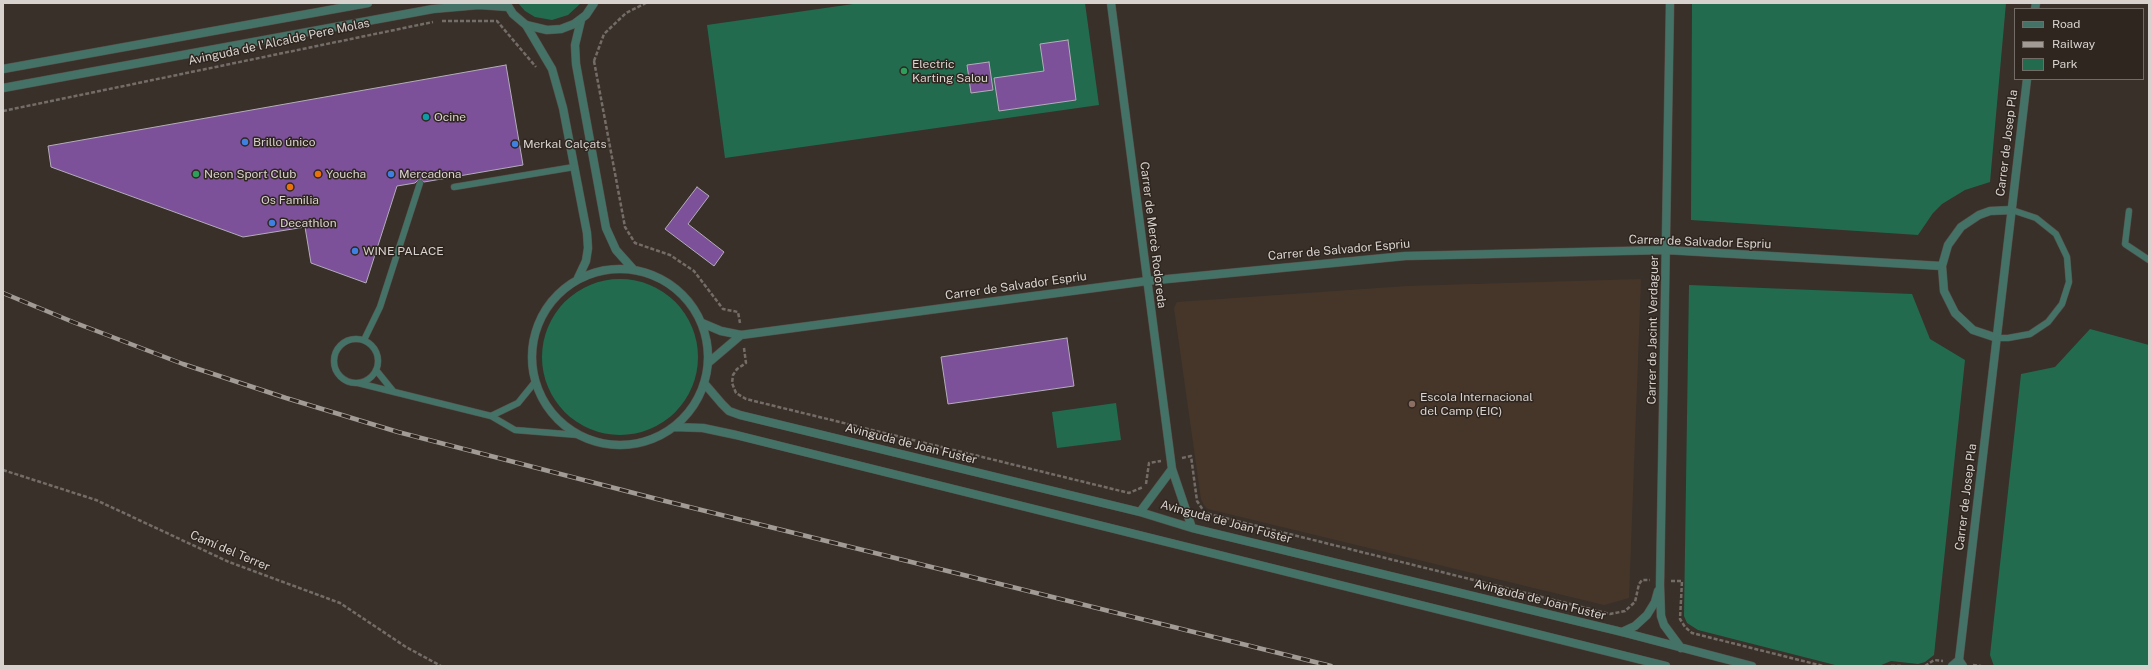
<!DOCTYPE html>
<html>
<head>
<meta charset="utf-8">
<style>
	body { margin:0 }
	#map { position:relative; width:2152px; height:669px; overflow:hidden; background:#39302a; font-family:"Public Sans",sans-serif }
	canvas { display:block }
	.frame { position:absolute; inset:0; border:4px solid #d8d2ce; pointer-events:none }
	.legend { position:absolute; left:2014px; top:8px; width:130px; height:72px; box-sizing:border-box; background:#2f2620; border:1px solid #736b66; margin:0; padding:5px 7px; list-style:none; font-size:12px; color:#d8d2ce }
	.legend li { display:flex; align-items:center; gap:8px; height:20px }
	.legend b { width:20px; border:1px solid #736b66 }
</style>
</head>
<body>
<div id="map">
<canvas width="2152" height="669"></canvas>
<div class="frame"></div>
<ul class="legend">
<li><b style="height:5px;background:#457266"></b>Road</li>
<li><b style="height:5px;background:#a19a95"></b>Railway</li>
<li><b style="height:11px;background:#236b4e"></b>Park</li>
</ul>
</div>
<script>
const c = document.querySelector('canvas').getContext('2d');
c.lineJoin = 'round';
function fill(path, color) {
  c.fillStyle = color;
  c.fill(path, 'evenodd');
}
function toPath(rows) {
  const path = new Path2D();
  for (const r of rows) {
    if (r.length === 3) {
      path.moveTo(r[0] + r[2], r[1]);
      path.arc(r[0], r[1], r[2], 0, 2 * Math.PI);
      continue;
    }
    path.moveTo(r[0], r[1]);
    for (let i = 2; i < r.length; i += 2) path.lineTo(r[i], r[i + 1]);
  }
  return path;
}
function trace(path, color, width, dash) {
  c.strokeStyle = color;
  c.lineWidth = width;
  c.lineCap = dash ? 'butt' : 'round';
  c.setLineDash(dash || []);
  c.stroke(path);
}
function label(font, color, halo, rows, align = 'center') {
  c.font = font + ' "Public Sans",sans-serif';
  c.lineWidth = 3;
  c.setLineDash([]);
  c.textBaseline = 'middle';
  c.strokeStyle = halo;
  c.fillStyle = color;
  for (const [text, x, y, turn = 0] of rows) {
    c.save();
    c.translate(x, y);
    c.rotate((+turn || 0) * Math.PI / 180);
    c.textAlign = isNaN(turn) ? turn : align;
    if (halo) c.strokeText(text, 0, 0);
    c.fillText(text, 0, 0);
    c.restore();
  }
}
fill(toPath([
	[1641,279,1629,598,1604,605,1208,509,1204,505,1201,499,1174,308,1177,302,1407,286]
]), '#46362a');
fill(toPath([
	[518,3,581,3,568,15,552,20,535,17,525,11],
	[860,3,1085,3,1099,105,725,158,707,25],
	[1692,3,2006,3,1990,182,1965,190,1942,204,1933,213,1918,235,1691,220],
	[620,357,78],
	[1689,285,1912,294,1930,339,1965,360,1934,655,1925,662,1918,664,1891,661,1879,666,1839,666,1698,630,1687,623,1684,616],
	[2090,329,2149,345,2149,666,1994,666,1990,655,2021,374,2055,367],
	[1116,403,1121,440,1057,448,1052,412]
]), '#236b4e');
const building = toPath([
	[1068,40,1076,100,999,111,994,78,1044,71,1040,44,1068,40],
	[989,62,993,90,971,93,967,65,989,62],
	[506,65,523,165,424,182,419,179,415,183,397,186,366,283,311,263,305,227,243,237,51,167,48,146,506,65],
	[697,187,709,196,688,224,724,252,714,266,665,229,697,187],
	[1067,338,1074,386,948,404,941,357,1067,338]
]);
fill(building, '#7c5199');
trace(building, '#b3adb8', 1);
const service = toPath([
	[454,187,574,167],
	[2129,211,2125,244,2149,260],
	[1997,338,2008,338,2030,334,2048,322,2062,304,2069,282,2067,257,2056,234,2036,218,2012,210],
	[356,361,22],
	[364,340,380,307,420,183],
	[376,370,393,391],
	[358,383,491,416,515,430,578,435],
	[491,416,518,403,535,382]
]);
const minor = toPath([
	[1111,3,1172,469],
	[1670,3,1660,585,1661,616,1664,625,1681,648],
	[2035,9,2036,3],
	[581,20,575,45,576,64,606,228,616,250,633,269],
	[526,25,552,69,563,108,587,233,588,248,586,261,578,278],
	[620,357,88],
	[702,323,721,331,741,335,1147,281,1405,256,1666,250,1942,266],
	[1997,338,1973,330,1955,313,1944,291,1942,266,1948,245,1961,227,1979,215,1990,211,2012,210],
	[708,363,741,335],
	[704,383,722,404,729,411,740,415,1140,512,1192,528,1622,632,1752,666],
	[674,427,703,428,736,435,1666,666],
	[1140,512,1172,469,1192,528],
	[1622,632,1635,626,1647,615,1655,602,1658,591],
	[1952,666,1959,660],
	[1963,666,1959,660,2027,79]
]);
const tertiary = toPath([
	[506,3,513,14,526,25,547,30,561,29,574,24,586,15,594,3],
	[3,69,368,3],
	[3,88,433,9,479,5,508,7]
]);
trace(service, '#564d48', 7);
trace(minor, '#564d48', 9);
trace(tertiary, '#564d48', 9);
trace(toPath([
	[442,21,497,21,536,67],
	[594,61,625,227,635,243,670,255,694,271,723,309,738,312,740,323],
	[594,61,604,34,626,13,646,3],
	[3,111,433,22],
	[744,348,746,363,737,369,733,375,732,383,736,393,746,399,1129,493,1143,487],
	[1182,458,1191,456,1197,501,1205,513,1610,614,1625,611,1635,602,1639,584,1642,580,1650,580],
	[3,470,96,500,229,562,340,603,406,647,441,666],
	[1146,484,1149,463,1161,461],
	[1671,581,1682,581,1680,619,1685,627,1692,633,1823,666],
	[1973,665,1981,666],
	[1891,666,1901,666],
	[1925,666,1934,660,1943,661]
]), '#746c67', 2.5, [4, 2]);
trace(service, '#457266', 6);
trace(minor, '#457266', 8);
trace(tertiary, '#457266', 8);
const rail = toPath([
	[3,293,73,322,183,364,286,398,398,432,657,499,1331,666]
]);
trace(rail, '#a19a95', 4.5);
trace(rail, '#2f2620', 3, [9]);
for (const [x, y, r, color] of [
	[904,71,4,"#2e9e5b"],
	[426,117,4,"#0f9aa8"],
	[245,142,4,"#3f7fe0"],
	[515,144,4,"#3f7fe0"],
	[196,174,4,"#2e9e5b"],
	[318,174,4,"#e8710a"],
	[391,174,4,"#3f7fe0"],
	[290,187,4,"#e8710a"],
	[272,223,4,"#3f7fe0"],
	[355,251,4,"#3f7fe0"],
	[1412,404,4,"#8d6e63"]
]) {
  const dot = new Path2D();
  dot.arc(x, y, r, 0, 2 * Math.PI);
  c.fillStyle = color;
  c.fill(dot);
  trace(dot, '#2f2620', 1.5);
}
label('12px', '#d8d2ce', '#2f2620', [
	["Avinguda de l'Alcalde Pere Molas",279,42,-12],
	["Carrer de Josep Pla",2007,143,-83],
	["Carrer de Mercè Rodoreda",1153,235,83],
	["Carrer de Salvador Espriu",1700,242,2],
	["Carrer de Salvador Espriu",1339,250,-5],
	["Carrer de Salvador Espriu",1016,286,-8],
	["Carrer de Jacint Verdaguer",1653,330,-89],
	["Avinguda de Joan Fuster",911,444,14],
	["Carrer de Josep Pla",1966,497,-83],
	["Avinguda de Joan Fuster",1226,522,15],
	["Camí del Terrer",230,551,23],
	["Avinguda de Joan Fuster",1540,600,14]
]);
label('12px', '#d8d2ce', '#2f2620', [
	["Electric",912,64],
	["Karting Salou",912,78],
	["Ocine",434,117],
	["Brillo único",253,142],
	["Merkal Calçats",523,144],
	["Neon Sport Club",204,174],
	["Youcha",326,174],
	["Mercadona",399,174],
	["Os Familia",290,200,"center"],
	["Decathlon",280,223],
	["WINE PALACE",363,251],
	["Escola Internacional",1420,397],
	["del Camp (EIC)",1420,411]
], 'left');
</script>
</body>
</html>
